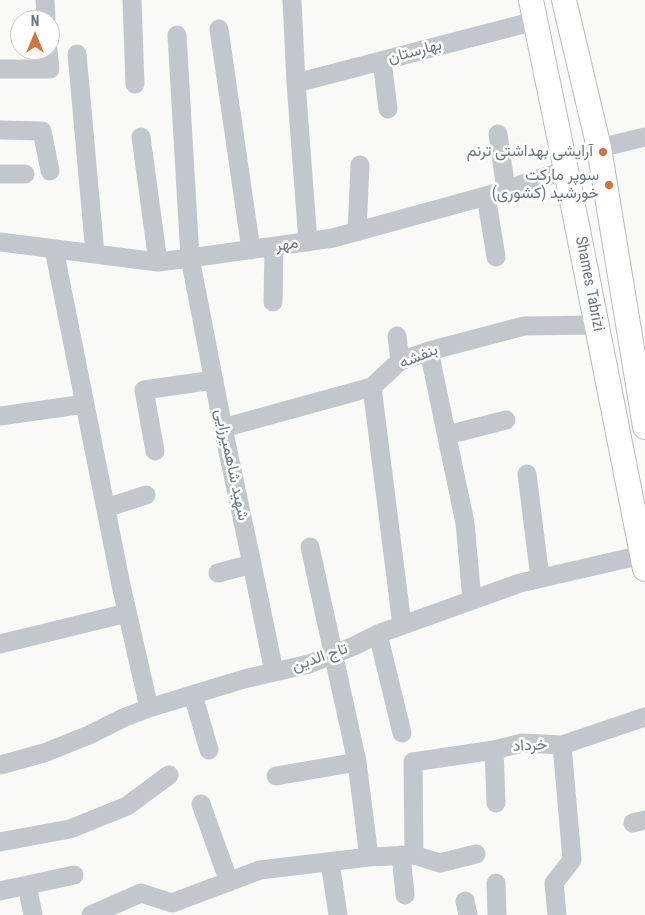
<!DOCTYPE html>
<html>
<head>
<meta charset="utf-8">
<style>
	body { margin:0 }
	#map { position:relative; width:645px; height:915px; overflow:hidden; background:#f9f9f7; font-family:"Roboto Condensed",sans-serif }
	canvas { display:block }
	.north { position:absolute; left:10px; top:10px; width:50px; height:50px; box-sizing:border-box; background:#fff; border:1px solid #c4c8ce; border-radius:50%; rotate:0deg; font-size:14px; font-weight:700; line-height:20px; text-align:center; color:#6b7685 }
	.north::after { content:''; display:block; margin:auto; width:18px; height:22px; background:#d2723d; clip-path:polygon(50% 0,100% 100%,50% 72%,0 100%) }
</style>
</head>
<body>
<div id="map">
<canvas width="645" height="915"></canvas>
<div class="north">N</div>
</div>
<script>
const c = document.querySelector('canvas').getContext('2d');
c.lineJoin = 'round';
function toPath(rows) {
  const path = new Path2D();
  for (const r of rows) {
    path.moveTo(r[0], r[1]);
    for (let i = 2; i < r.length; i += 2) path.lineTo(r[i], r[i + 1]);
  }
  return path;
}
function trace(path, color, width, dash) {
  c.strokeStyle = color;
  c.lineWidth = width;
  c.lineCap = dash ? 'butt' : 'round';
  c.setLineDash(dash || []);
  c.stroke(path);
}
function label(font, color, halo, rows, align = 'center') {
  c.font = font + ' "Roboto Condensed",Vazirmatn,sans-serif';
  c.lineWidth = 5;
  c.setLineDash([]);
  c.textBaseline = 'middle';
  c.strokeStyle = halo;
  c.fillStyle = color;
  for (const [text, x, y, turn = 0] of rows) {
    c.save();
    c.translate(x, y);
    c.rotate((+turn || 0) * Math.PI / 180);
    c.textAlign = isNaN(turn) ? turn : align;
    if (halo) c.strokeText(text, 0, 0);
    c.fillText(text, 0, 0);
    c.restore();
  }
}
const major = toPath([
	[531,0,566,170,645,569],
	[564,0,599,148,645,427]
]);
trace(major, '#b7babe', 26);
trace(toPath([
	[45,0,46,20],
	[132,0,135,84],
	[292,0,296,83,308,242],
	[219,29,251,250],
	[177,35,190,258,223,428,252,564,274,672],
	[77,54,95,254],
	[382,61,388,109],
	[0,69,50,69,48,50],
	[296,83,535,21],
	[0,130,42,131,50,171],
	[498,134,506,190],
	[141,137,158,262],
	[599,148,645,137],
	[0,174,25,174],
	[486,196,496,257],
	[357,232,360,165],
	[0,242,158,262,190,258,333,238,486,196,566,170],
	[54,249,121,585,149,708],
	[273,302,274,247],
	[397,336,400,361],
	[429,351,465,523,472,600],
	[372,387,402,625],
	[0,416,85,404],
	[223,428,372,387,400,361,429,351,524,326,596,325],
	[447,435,506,420],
	[155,451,144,390,214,380],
	[527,474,540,578],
	[106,508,146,495],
	[310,547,357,762,369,857],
	[218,573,252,564],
	[378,634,402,733],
	[0,644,127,613],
	[193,695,209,750],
	[494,750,496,803],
	[0,765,44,753,89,735,123,718,149,708,244,679,309,664,354,646,378,634,520,583,642,555],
	[276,776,357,762],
	[201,804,229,882],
	[633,823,645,820],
	[0,842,70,829,127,806,169,775],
	[401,855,405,895],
	[414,855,413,762,494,750,522,743,562,745,645,717],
	[330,862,338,915],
	[496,883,497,915],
	[27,885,33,915],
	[0,891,74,875],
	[465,901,468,915],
	[91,915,141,893,172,903,260,870,369,857,414,855,440,863,476,854],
	[557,915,554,883,572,860,562,745]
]), '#c3c6ca', 19);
trace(major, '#fff', 24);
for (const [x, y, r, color] of [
	[603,152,5,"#d2723d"],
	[609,185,5,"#d2723d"]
]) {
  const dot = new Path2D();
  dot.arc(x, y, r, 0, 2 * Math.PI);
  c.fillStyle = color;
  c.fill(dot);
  trace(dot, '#fff', 2);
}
label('16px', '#6b7685', '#fff', [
	["بهارستان",415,52,-15],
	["مهر",287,245,-8],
	["Shames Tabrizi",589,284,79],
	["بنفشه",419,357,-22],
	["شهید شاهمیرزایی",231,465,78],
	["تاج الدین",320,658,-19],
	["خرداد",530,746,-3]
]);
label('16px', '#6b7685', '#fff', [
	["آرایشی بهداشتی ترنم",593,152],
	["سوپر مارکت",599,176],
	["خورشید (کشوری)",599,194]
], 'right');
</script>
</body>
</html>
